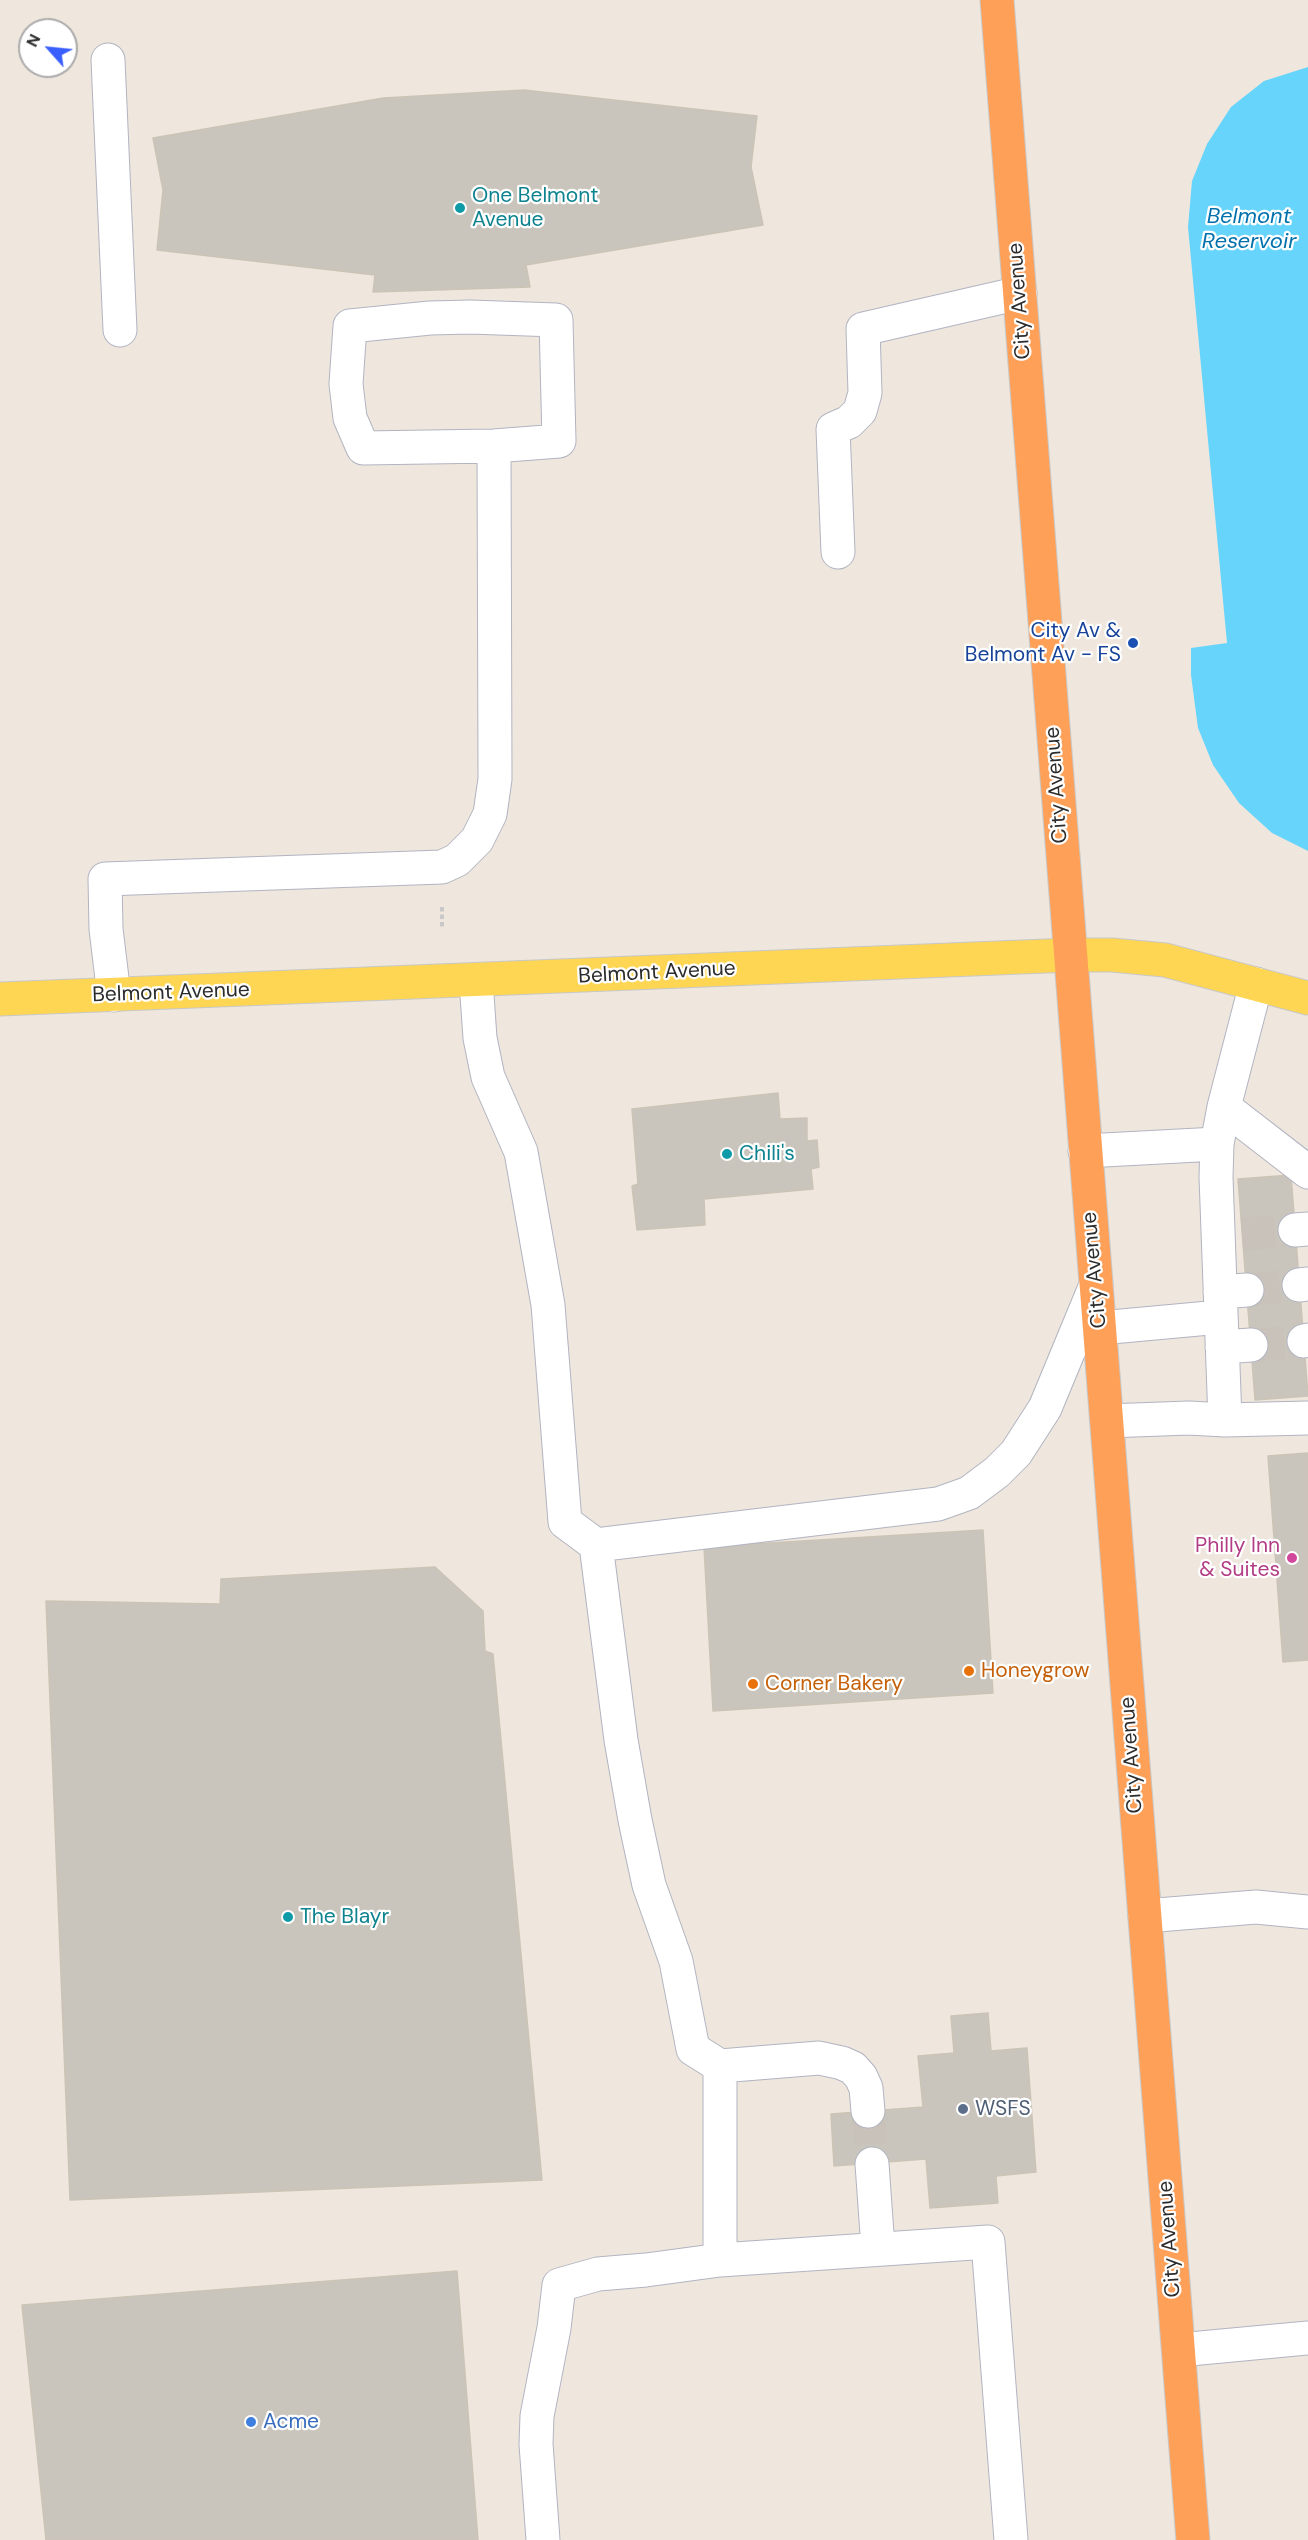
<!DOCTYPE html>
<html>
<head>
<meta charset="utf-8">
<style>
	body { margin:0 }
	#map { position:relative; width:1308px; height:2540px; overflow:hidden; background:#efe7dd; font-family:"DM Sans",sans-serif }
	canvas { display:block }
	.north { position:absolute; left:18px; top:18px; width:60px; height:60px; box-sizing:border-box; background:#fff; border:2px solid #ababab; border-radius:50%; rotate:297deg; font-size:16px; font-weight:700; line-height:24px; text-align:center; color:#2c2c2c }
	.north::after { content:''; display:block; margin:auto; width:21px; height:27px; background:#3a5fff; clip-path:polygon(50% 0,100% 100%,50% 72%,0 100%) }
</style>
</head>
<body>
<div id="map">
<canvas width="1308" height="2540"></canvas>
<div class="north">N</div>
</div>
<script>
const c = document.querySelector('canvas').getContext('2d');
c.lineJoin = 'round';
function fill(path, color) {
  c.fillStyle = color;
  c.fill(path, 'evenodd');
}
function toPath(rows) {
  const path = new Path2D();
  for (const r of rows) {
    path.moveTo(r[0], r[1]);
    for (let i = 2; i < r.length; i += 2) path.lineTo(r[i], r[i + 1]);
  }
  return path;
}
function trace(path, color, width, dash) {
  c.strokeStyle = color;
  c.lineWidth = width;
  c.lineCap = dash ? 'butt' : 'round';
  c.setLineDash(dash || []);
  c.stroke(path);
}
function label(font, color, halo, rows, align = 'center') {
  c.font = font + ' "DM Sans",sans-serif';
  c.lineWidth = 4.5;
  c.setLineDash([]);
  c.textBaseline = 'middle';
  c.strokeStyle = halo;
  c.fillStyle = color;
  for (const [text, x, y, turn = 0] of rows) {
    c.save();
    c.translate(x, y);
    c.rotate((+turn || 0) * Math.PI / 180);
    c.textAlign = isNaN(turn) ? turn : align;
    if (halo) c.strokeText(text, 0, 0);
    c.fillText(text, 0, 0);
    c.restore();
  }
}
fill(toPath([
	[1308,67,1308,851,1272,833,1239,803,1213,765,1198,728,1191,675,1191,648,1227,643,1188,227,1192,181,1207,144,1231,107,1264,81]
]), '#67d4fb');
const building = toPath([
	[524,90,757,116,751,167,763,225,526,265,530,287,373,292,375,275,157,250,163,190,153,138,383,98,524,90],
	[778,1093,780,1119,807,1118,807,1141,817,1140,819,1167,811,1169,813,1189,704,1199,705,1225,637,1230,632,1186,638,1184,632,1109,778,1093],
	[1291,1175,1308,1396,1255,1400,1238,1179,1291,1175],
	[1308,1453,1308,1660,1283,1662,1268,1456,1308,1453],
	[983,1530,993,1693,713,1711,704,1547,983,1530],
	[435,1567,483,1611,485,1651,493,1654,542,2180,70,2200,46,1601,220,1604,221,1579,435,1567],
	[988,2013,991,2051,1027,2048,1036,2172,996,2176,998,2203,930,2208,926,2159,834,2166,831,2114,923,2107,918,2056,954,2053,951,2016,988,2013],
	[457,2271,478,2540,46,2540,22,2305,457,2271]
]);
fill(building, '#cac5bc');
trace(building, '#cbc4b6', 1.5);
trace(toPath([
	[1242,1234,1295,1230],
	[1247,1290,1299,1285],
	[1251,1345,1304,1341],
	[868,2111,872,2164]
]), '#c8c2ba', 33, [33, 16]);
const minor = toPath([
	[108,60,120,330],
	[470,317,556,320,559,441,494,446,363,448,350,418,346,384,350,326,430,318,470,317],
	[838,552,833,429,849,422,860,411,865,393,863,329,1020,293],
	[476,981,480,1038,488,1077,521,1152,548,1305,565,1522,596,1545,938,1504,969,1493,997,1472,1016,1453,1045,1408,1096,1285],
	[114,995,106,929,105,879,442,867,457,860,477,840,490,814,495,779,494,446],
	[1224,1107,1308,1172],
	[1085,1151,1217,1144],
	[1295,1230,1308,1229],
	[1299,1285,1308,1284],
	[1220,1292,1247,1290],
	[1100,1328,1220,1317],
	[1304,1341,1308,1340],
	[1222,1347,1251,1345],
	[1225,1420,1308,1418],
	[1107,1421,1189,1418,1225,1420,1216,1177,1217,1144,1224,1107,1256,984],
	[596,1545,621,1740,635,1820,649,1885,676,1961,693,2049,720,2066,819,2058,842,2063,853,2068,861,2077,866,2088,868,2111],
	[1145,1916,1256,1907,1308,1912],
	[872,2164,878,2248],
	[720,2260,720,2066],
	[1179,2350,1308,2338],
	[543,2540,536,2444,537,2416,554,2328,559,2285,598,2274,646,2270,720,2260,988,2242,1011,2540]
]);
const major = toPath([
	[0,999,1070,955,1112,955,1165,960,1308,998]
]);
const highway = toPath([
	[997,0,1193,2540]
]);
trace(minor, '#b1b4c1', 35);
trace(major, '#c8c8c8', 35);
trace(highway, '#c8c8c8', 35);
trace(toPath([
	[442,907,442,927]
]), '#c8c8c8', 4, [4.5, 3]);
trace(minor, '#fff', 33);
trace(major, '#fed653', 33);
trace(highway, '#ffa058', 33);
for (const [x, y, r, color] of [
	[460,208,6,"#0f9aa8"],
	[1133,643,6,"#1a4fb4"],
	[727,1154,6,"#0f9aa8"],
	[1292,1558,6,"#d1479c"],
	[969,1671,6,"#e8710a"],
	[753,1684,6,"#e8710a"],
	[288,1917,6,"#0f9aa8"],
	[963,2109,6,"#5c6f8a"],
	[251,2422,6,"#3f7fe0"]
]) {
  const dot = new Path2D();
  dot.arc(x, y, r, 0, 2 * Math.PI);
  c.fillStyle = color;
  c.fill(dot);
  trace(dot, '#fff', 2);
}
label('21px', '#0d838f', '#fff', [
	["One Belmont",472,196],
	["Avenue",472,220],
	["Chili's",739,1154],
	["The Blayr",300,1917]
], 'left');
label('21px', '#2c2c2c', '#fff', [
	["City Avenue",1020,301,-94],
	["City Avenue",1057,785,-94],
	["Belmont Avenue",657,973,-3],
	["Belmont Avenue",171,993,-2],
	["City Avenue",1095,1270,-95],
	["City Avenue",1132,1755,-94],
	["City Avenue",1170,2239,-94]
]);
label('21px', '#164399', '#fff', [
	["City Av &",1121,631],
	["Belmont Av - FS",1121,655]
], 'right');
label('21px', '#b23c85', '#fff', [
	["Philly Inn",1280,1546],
	["& Suites",1280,1570]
], 'right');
label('21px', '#c56008', '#fff', [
	["Honeygrow",981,1671],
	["Corner Bakery",765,1684]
], 'left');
label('21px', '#4e5e75', '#fff', [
	["WSFS",975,2109]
], 'left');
label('21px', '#366cbe', '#fff', [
	["Acme",263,2422]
], 'left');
label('italic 22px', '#0071ac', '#fff', [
	["Belmont",1249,217],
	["Reservoir",1249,242]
]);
</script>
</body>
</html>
